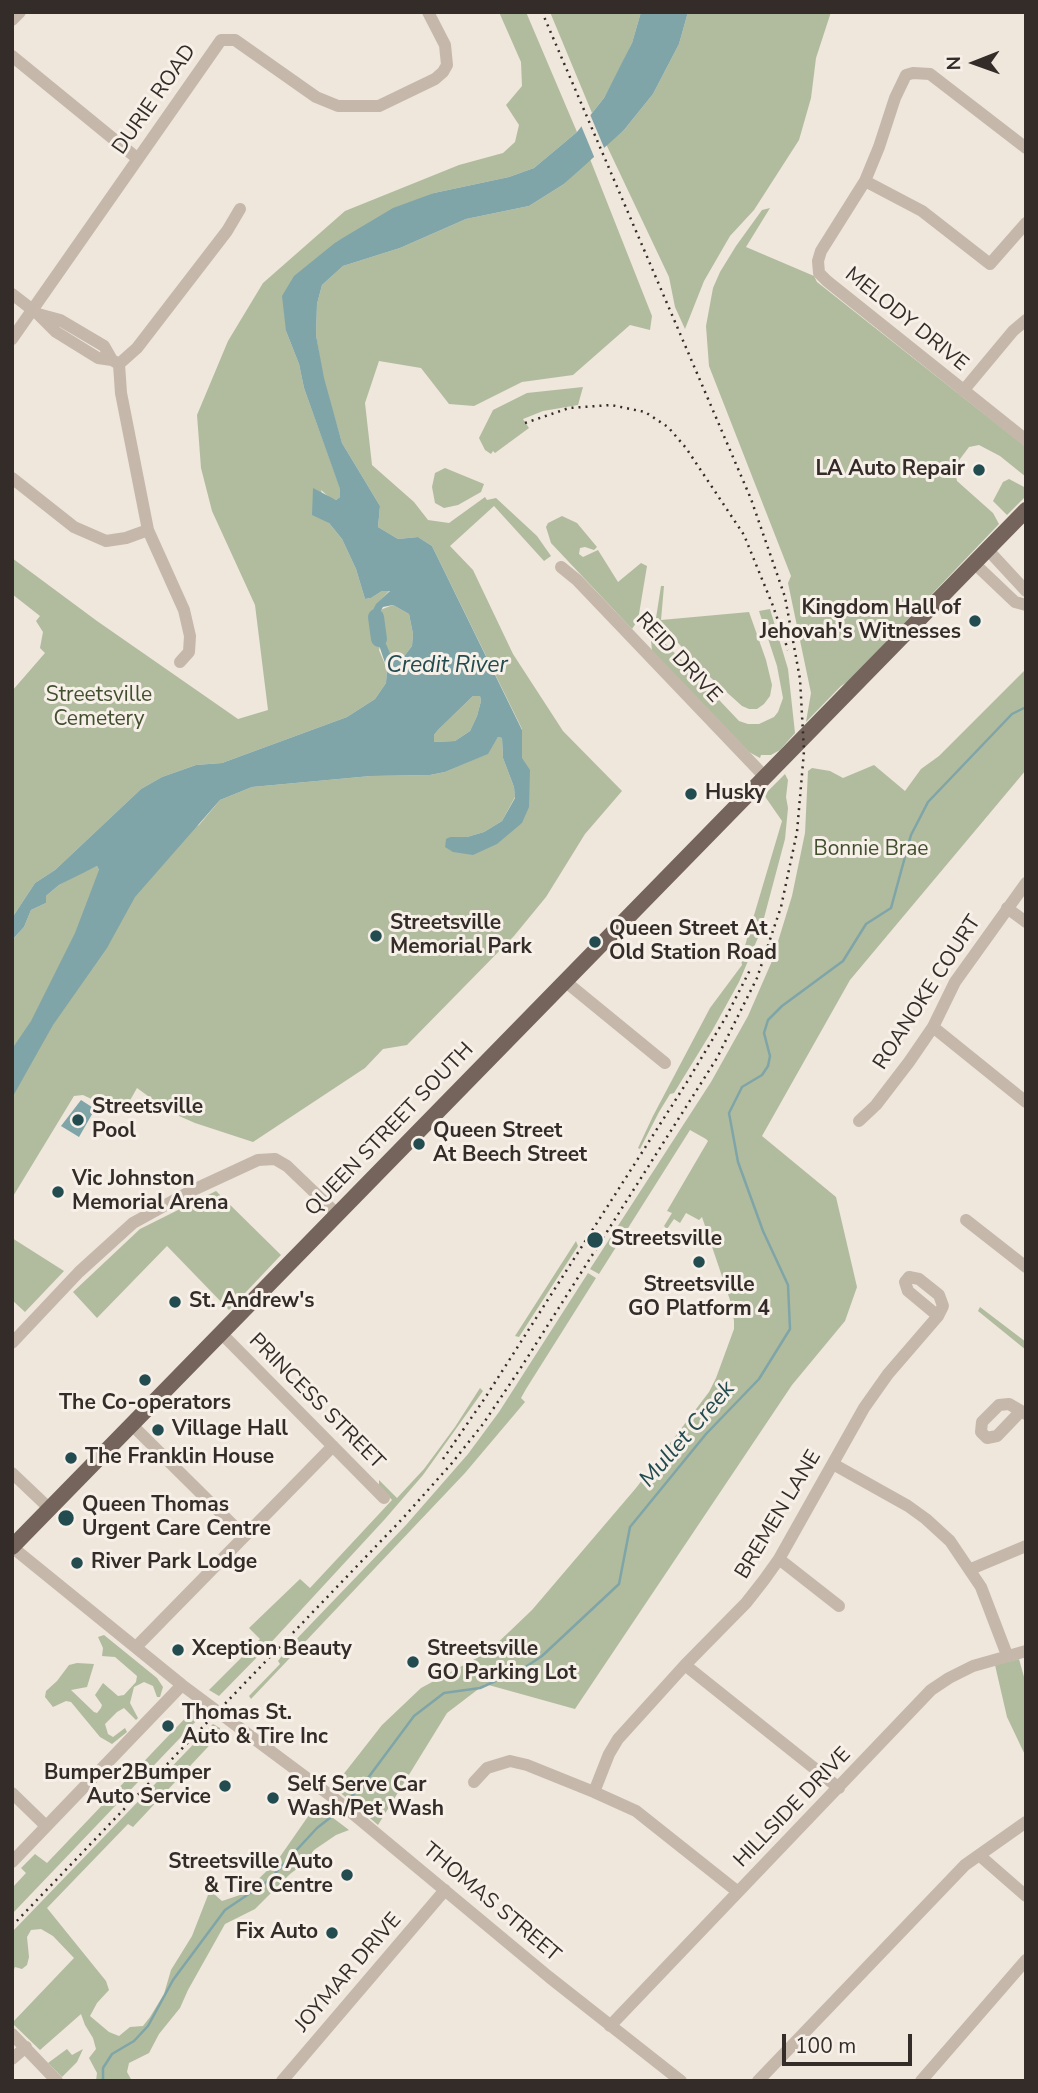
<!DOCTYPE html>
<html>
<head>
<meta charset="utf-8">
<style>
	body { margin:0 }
	#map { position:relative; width:1038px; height:2093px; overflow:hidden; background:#efe6dc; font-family:"Nunito Sans",sans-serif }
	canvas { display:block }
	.frame { position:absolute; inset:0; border:14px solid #332c28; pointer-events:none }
	.north { position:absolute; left:940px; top:28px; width:70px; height:70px; -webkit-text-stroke:5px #f7f0e8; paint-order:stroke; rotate:269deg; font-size:19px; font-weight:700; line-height:28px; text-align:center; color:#332c28 }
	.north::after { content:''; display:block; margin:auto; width:24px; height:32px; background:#332c28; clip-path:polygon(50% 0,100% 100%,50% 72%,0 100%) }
	.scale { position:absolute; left:782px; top:2034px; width:130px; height:32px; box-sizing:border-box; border:4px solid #332c28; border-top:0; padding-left:9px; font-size:21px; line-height:24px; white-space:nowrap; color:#332c28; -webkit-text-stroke:5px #f7f0e8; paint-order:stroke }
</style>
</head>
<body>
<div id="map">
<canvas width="1038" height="2093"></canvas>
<div class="frame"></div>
<div class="north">N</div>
<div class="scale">100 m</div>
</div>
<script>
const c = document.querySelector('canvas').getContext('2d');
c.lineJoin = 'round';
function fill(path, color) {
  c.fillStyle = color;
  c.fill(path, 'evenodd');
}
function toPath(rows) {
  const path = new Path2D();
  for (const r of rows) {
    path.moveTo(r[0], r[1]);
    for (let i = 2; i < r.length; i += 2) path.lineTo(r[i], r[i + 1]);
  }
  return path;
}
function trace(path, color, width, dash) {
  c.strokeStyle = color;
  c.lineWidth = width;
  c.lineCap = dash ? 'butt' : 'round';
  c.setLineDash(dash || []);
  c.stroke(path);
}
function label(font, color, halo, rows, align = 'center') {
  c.font = font + ' "Nunito Sans",sans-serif';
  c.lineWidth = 6;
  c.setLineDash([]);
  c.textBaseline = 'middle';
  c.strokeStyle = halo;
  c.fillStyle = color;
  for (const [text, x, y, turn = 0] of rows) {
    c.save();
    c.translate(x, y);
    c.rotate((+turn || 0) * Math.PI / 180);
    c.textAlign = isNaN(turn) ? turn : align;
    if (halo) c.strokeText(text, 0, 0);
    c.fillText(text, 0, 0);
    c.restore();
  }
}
fill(toPath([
	[499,12,526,12,577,132,534,168,509,177,434,193,336,242,286,331,299,364,304,388,340,488,340,497,336,500,330,498,321,490,329,523,342,539,356,569,365,599,371,598,382,591,390,590,376,605,380,610,393,605,409,614,413,634,412,646,402,659,393,660,382,640,379,650,387,669,386,683,375,699,347,717,222,763,196,765,162,777,141,789,55,870,35,883,12,918,12,691,45,653,40,648,43,632,36,621,40,616,12,594,12,558,97,621,238,719,268,710,255,605,212,511,201,468,197,415,228,341,263,283,345,211,459,165,503,153,515,142,519,125,506,105,522,86,521,62],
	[550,12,641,12,632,43,622,64,604,98,592,113],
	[688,12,831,12,816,58,811,98,799,140,754,210,730,236,704,281,685,329,675,307,669,277,606,144,624,130,653,94,679,44],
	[590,159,652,316,650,330,630,325,573,375,522,382,474,406,449,404,421,368,379,361,365,403,372,465,414,502,428,520,449,523,485,497,487,500,496,498,537,536,551,556,544,561,494,506,450,546,473,570,513,654,563,731,622,791,585,834,546,897,514,936,407,1045,383,1049,365,1068,253,1142,195,1123,170,1112,137,1088,124,1111,117,1111,83,1095,74,1096,12,1198,12,940,24,927,31,910,46,903,46,896,59,885,83,872,97,866,99,870,199,825,220,800,252,787,371,776,430,775,445,772,487,754,498,737,502,738,503,758,514,787,515,797,502,821,484,832,467,837,450,837,445,846,522,823,522,729,432,546,418,537,398,539,378,527,380,506,342,443,323,378,316,335,317,304,322,285,343,266,400,248,466,219,529,206,564,184],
	[770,208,746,247,814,276,817,282,1026,447,1026,477,1000,456,979,445,969,447,954,467,957,481,993,513,999,524,849,681,841,686,806,722,811,693,788,583,791,576,709,366,706,326,713,288,720,272,736,246,762,210],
	[583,387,578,405,543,411,523,419,529,428,495,453,493,451,491,454,485,450,479,438,493,410,527,393],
	[445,468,484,484,481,492,458,505,444,508,435,503,432,487,435,473],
	[1009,479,1026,488,1026,496,1007,515,993,501,1003,482],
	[562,516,577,523,597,547,594,550,585,547,580,548,579,554,583,557,598,550,618,582,641,563,647,566,638,620,632,629,551,543,546,527,548,523],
	[661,586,664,586,661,620,749,612,766,660,772,685,770,696,764,704,757,709,749,709,742,706,711,678,664,628,656,618],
	[770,609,788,669,795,733,780,750,771,755,761,755,760,758,749,752,652,651,651,641,652,634,654,635,668,646,739,721,748,724,759,724,774,717,778,712,783,698,777,666,759,611],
	[1026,669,1026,770,850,980,762,1136,836,1197,857,1287,845,1321,792,1385,575,1709,485,1684,447,1713,378,1825,336,1789,335,1785,382,1725,421,1688,488,1652,532,1610,636,1488,709,1392,716,1378,734,1329,734,1321,731,1303,702,1217,699,1220,686,1213,680,1223,674,1219,667,1229,664,1226,672,1213,667,1211,708,1141,706,1139,690,1130,599,1274,590,1269,711,1082,748,1016,772,961,792,896,805,833,808,771,812,768,830,771,843,778,874,765,905,791,921,769,939,756],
	[473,696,480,696,481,701,477,716,470,731,455,741,434,742,434,735,438,730],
	[785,774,788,780,786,797,788,808,785,839,760,933,739,982,712,1031,674,1093,670,1094,659,1112,640,1149,638,1148,653,1116,710,1008,742,965,741,959,782,821,764,795],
	[216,1191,281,1255,229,1310,167,1246,97,1318,73,1292,140,1229],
	[12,1238,64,1271,25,1312,12,1300],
	[576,1241,578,1246,519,1337,515,1336],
	[588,1273,596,1278,526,1389,521,1398,525,1402,465,1473,251,1699,249,1696,280,1664,278,1661,287,1649,406,1525,468,1454,499,1412],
	[980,1307,1026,1342,1026,1350,978,1311],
	[480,1388,483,1391,423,1475,385,1519,265,1649,219,1696,209,1690,260,1639,249,1628,300,1579,310,1588,392,1500,379,1486,379,1480,397,1498,424,1469,455,1427],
	[104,1635,157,1678,163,1687,160,1697,157,1697,153,1686,144,1682,134,1687,130,1703,138,1718,136,1720,124,1708,117,1712,105,1724,108,1734,113,1737,125,1728,127,1732,112,1744,100,1737,71,1702,66,1701,53,1707,45,1697,46,1691,57,1681,69,1665,77,1663,94,1664,87,1687,71,1690,94,1712,97,1713,101,1708,102,1705,95,1695,103,1683,118,1696,124,1695,136,1682,137,1676,115,1657,102,1656,103,1648,98,1637],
	[1019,1659,1026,1684,1026,1757,1007,1717,995,1665],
	[193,1710,201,1716,12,1914,12,1888,26,1873,21,1868,35,1854,47,1863],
	[213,1724,220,1728,220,1734,133,1827,128,1824,47,1908,106,1981,109,1990,97,2003,90,2016,109,2032,119,2036,130,2027,143,2026,150,2017,164,1994,171,1970,192,1936,208,1895,214,1894,222,1901,243,1894,277,1861,316,1805,349,1830,336,1835,314,1850,306,1862,290,1874,255,1909,225,1924,188,1990,180,2008,159,2034,149,2053,129,2063,127,2072,132,2081,96,2081,97,2073,89,2058,96,2049,93,2038,85,2025,81,2014,40,2050,12,2023,74,1958,53,1936,41,1929,31,1930,27,1937,29,1957,27,1965,22,1969,15,1967,12,1974,12,1932],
	[67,2049,72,2055,83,2049,77,2062,62,2077,48,2063]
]), '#b1bc9e');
fill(toPath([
	[641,12,688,12,679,44,653,94,624,130,564,184,529,206,466,219,400,248,343,266,322,285,317,304,316,335,324,378,342,443,380,506,378,527,398,539,418,537,432,546,522,730,522,758,530,770,529,807,522,823,497,844,473,855,453,852,445,847,446,839,450,837,467,837,484,832,502,821,515,798,514,787,503,758,502,738,498,737,488,754,445,772,430,775,371,776,252,787,220,800,135,897,107,948,53,1025,12,1098,12,1049,31,1021,75,933,99,870,97,866,59,885,46,896,46,903,31,910,24,927,12,940,12,918,35,883,55,870,141,789,162,777,196,765,222,763,347,717,375,699,386,683,387,669,377,639,382,640,386,644,393,660,402,659,412,646,413,634,409,614,393,605,383,607,377,617,373,616,373,610,376,604,390,591,382,591,371,598,365,599,356,569,342,539,329,523,312,515,313,488,336,500,340,497,340,489,304,388,299,364,286,331,282,296,294,276,336,242,393,208,434,193,509,177,534,168,577,132,604,98,632,43],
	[473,696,480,696,481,701,477,716,470,731,455,741,434,742,434,735,438,730],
	[81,1100,95,1109,79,1137,61,1126]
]), '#7fa5a8');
fill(toPath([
	[589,112,605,150,595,159,580,123]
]), '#efe6dc');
trace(toPath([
	[346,1802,362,1786,414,1716,444,1693,480,1688,524,1668,542,1656,619,1584,630,1527,706,1434,759,1379,790,1329,788,1285,763,1231,738,1162,729,1113,742,1087,762,1075,768,1066,770,1056,764,1033,768,1020,782,1006,843,961,866,924,891,908,911,835,928,802,1012,714,1026,707],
	[103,2081,103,2068,112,2054,134,2041,148,2026,173,1980,225,1910,268,1881,317,1828,340,1810]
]), '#7fa5a8', 2.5);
trace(toPath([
	[376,617,379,639]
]), '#7fa5a8', 16);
trace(toPath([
	[12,20,20,12],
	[12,56,138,159],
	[1026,148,930,74,913,73,906,75,895,98,879,147,865,181,821,251,818,261,819,273,827,281,1026,440],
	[865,181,922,211,990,264,1026,223],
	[12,294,38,314,56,332,98,358,112,360,119,364],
	[38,314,60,320,104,346,112,360],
	[12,339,221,40,235,40,316,97,338,106,379,106,435,79,443,72,447,65,445,45,428,12],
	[963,391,1013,331,1026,320],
	[12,478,74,527,106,541,126,538,148,530],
	[988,550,1026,591],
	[975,564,1015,602,1026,605],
	[561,567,577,580,766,778],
	[180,662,189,652,190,636,184,610,148,530,121,393,119,364,137,348,227,231,240,209],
	[1007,908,1026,922],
	[566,982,665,1063],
	[933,1027,1026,1102],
	[859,1121,876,1105,909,1062,933,1027,955,982,1026,883],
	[966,1220,1026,1267],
	[221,1333,384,1498],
	[12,1343,79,1272,133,1223,191,1191,258,1160,275,1159,287,1166,337,1214],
	[1021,1411,997,1436,987,1438,981,1432,982,1422,999,1405,1009,1404,1021,1411,1026,1414],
	[132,1425,244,1536],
	[833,1464,908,1506,926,1519,950,1541,981,1587,1007,1655],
	[12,1473,50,1509],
	[12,1547,182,1685,335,1799,549,1977,681,2081],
	[779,1559,839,1606],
	[971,1569,1026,1546],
	[136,1647,333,1446],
	[685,1665,839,1788],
	[474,1782,487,1768,510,1761,527,1765,594,1792,636,1811,738,1892],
	[594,1792,609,1754,618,1739,685,1665,746,1603,764,1580,779,1559,864,1408,888,1374,938,1316,943,1306,939,1295,919,1279,909,1277,905,1282,908,1291,938,1316],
	[12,1793,46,1826],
	[979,1855,1026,1896],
	[12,1862,182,1685],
	[610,2026,931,1690,949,1678,973,1666,1026,1651],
	[12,2034,57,2081],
	[12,2059,26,2047],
	[282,2081,445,1890],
	[758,2081,965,1865,1026,1822],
	[921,2081,1026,1960]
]), '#c5b7aa', 12);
trace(toPath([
	[12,1547,1026,510]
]), '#74645b', 16);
trace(toPath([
	[525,423,569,408,611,405,645,412,668,427,686,448,744,535,773,606,788,650],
	[443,1459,485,1398,687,1082,726,1017,750,970],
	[12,1926,404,1517,452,1463,483,1424,522,1366,717,1058,757,978,781,907,797,832,804,751,800,679,785,597,751,499,542,12]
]), '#332c28', 2.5, [2, 5]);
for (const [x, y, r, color] of [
	[979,470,7,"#234c50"],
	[975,621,7,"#234c50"],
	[691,794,7,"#234c50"],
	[376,936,7,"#234c50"],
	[595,942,7,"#234c50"],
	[78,1120,7,"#234c50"],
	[419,1144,7,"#234c50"],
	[58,1192,7,"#234c50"],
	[595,1240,9,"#234c50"],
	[699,1262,7,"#234c50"],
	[175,1302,7,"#234c50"],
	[145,1380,7,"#234c50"],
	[158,1430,7,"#234c50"],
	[71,1458,7,"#234c50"],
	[66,1518,9,"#234c50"],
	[77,1563,7,"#234c50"],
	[178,1650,7,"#234c50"],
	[413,1662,7,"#234c50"],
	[168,1726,7,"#234c50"],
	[225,1786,7,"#234c50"],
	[273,1798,7,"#234c50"],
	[347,1875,7,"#234c50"],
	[332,1933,7,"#234c50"]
]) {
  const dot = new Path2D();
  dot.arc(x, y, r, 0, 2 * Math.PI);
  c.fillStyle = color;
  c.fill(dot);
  trace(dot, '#f7f0e8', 2.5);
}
label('21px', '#332c28', '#f7f0e8', [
	["DURIE ROAD",155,100,-55],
	["MELODY DRIVE",906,320,39],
	["REID DRIVE",678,658,47],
	["ROANOKE COURT",928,993,-57],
	["QUEEN STREET SOUTH",390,1130,-46],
	["PRINCESS STREET",316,1402,45],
	["BREMEN LANE",779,1515,-59],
	["HILLSIDE DRIVE",793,1808,-46],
	["THOMAS STREET",491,1903,40],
	["JOYMAR DRIVE",349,1973,-49]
]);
label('bold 21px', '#332c28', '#f7f0e8', [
	["LA Auto Repair",965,470,"right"],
	["Kingdom Hall of",961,609,"right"],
	["Jehovah's Witnesses",961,633,"right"],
	["Husky",705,794],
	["Streetsville",390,924],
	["Memorial Park",390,948],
	["Queen Street At",609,930],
	["Old Station Road",609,954],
	["Streetsville",92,1108],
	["Pool",92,1132],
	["Queen Street",433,1132],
	["At Beech Street",433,1156],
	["Vic Johnston",72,1180],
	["Memorial Arena",72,1204],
	["Streetsville",611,1240],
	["Streetsville",699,1286,"center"],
	["GO Platform 4",699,1310,"center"],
	["St. Andrew's",189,1302],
	["The Co-operators",145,1404,"center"],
	["Village Hall",172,1430],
	["The Franklin House",85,1458],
	["Queen Thomas",82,1506],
	["Urgent Care Centre",82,1530],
	["River Park Lodge",91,1563],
	["Xception Beauty",192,1650],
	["Streetsville",427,1650],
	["GO Parking Lot",427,1674],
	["Thomas St.",182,1714],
	["Auto & Tire Inc",182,1738],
	["Bumper2Bumper",211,1774,"right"],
	["Auto Service",211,1798,"right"],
	["Self Serve Car",287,1786],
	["Wash/Pet Wash",287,1810],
	["Streetsville Auto",333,1863,"right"],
	["& Tire Centre",333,1887,"right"],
	["Fix Auto",318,1933,"right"]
], 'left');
label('21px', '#424f2f', '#f7f0e8', [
	["Streetsville",99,696],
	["Cemetery",99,720],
	["Bonnie Brae",871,850]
]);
label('italic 23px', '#234c50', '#f7f0e8', [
	["Credit River",447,666],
	["Mullet Creek",688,1435,-49]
]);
</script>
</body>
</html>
